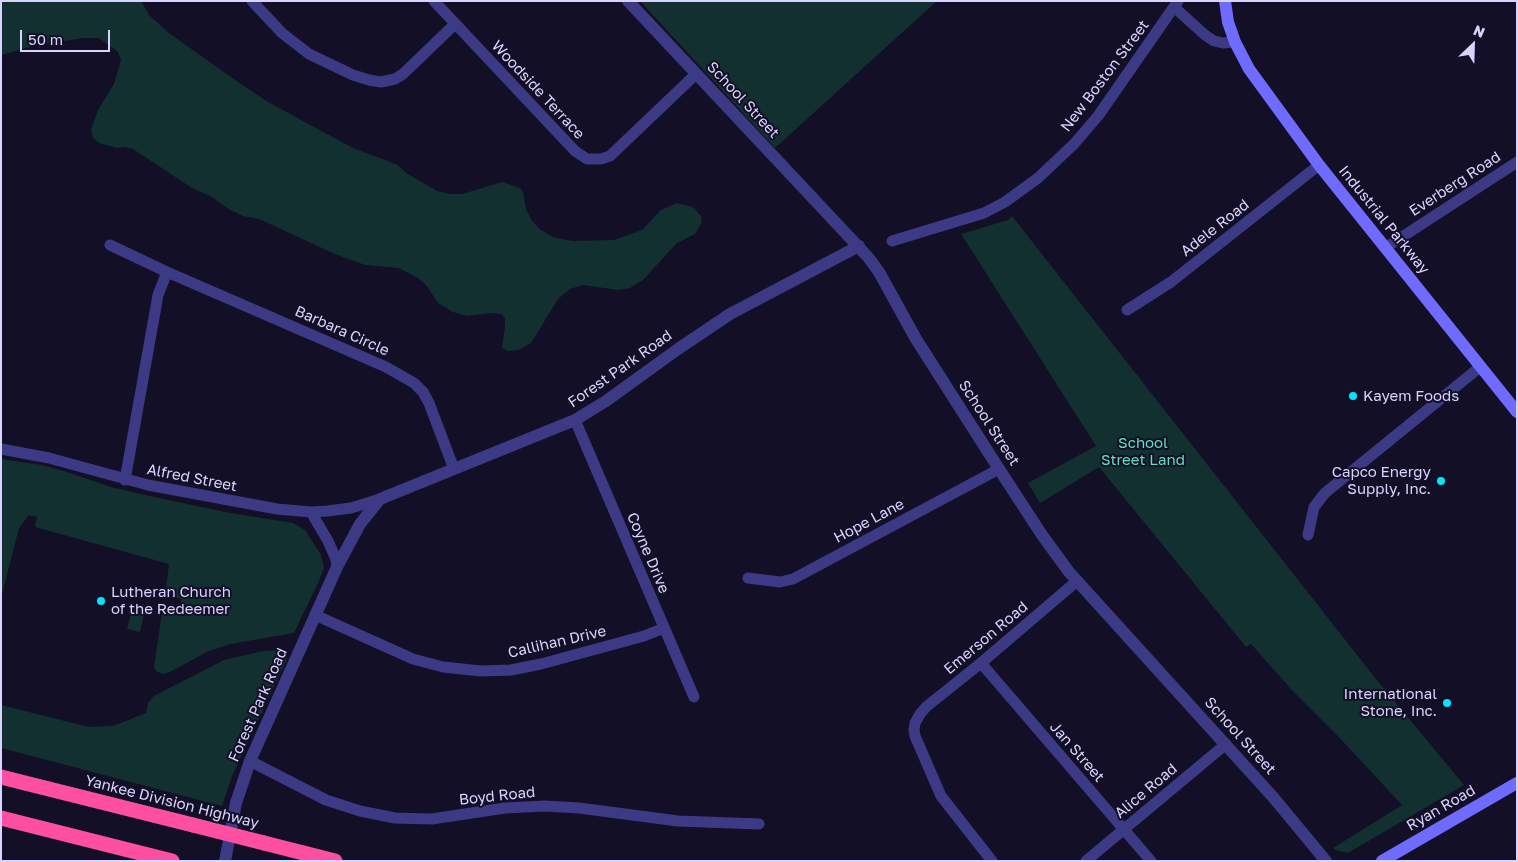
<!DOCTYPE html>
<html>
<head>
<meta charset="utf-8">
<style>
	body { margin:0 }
	#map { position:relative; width:1518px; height:862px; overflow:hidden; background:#130f26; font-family:"Golos Text",sans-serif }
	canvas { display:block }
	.frame { position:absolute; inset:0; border:2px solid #d9d4ff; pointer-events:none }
	.north { position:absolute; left:1448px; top:20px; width:50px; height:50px; -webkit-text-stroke:4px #130f26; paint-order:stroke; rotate:24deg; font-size:14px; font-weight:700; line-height:20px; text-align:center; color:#d9d4ff }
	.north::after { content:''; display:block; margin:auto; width:18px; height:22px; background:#d9d4ff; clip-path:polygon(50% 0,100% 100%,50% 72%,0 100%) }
	.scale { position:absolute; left:20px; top:30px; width:90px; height:22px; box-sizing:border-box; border:2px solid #d9d4ff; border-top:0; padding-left:6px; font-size:15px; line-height:18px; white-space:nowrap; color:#d9d4ff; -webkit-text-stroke:4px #130f26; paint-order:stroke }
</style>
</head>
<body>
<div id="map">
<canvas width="1518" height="862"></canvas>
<div class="frame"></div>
<div class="north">N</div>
<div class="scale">50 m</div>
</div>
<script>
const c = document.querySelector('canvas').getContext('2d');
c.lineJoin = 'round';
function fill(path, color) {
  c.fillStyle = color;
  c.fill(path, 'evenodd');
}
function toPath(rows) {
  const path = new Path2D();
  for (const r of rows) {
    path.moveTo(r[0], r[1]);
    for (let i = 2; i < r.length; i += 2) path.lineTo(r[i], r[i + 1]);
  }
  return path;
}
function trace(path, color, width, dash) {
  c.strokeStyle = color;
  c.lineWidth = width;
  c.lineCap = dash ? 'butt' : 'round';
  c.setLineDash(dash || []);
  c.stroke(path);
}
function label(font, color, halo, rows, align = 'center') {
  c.font = font + ' "Golos Text",sans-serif';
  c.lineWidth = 4;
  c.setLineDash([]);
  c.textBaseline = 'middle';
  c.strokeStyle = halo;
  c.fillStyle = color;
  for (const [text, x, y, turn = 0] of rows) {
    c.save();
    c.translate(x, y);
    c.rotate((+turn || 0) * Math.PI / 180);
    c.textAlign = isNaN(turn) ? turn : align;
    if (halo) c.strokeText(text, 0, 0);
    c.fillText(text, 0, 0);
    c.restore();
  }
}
fill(toPath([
	[1,1,141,1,150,16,169,33,235,80,268,102,353,148,398,165,406,173,437,191,450,194,462,194,502,182,520,188,523,192,526,209,532,221,541,230,553,237,572,241,614,240,642,230,661,210,677,203,693,207,701,216,702,222,695,234,677,243,643,280,630,288,618,290,583,285,570,289,558,299,531,343,519,350,508,351,502,348,505,327,505,319,502,314,492,313,467,316,453,312,438,303,427,286,418,278,399,268,365,265,335,254,259,219,243,216,230,210,212,197,192,188,133,149,124,147,117,148,99,143,93,138,91,130,98,110,114,84,121,60,118,52,99,38,84,38,37,45,1,55],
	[640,1,937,1,775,148],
	[1012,216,1372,674,1464,785,1348,853,1335,850,1333,848,1402,805,1335,733,1291,689,1251,644,1246,647,1099,467,1040,503,1028,483,1096,446,961,234,1008,220],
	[1,459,42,465,67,472,111,487,159,498,225,512,293,523,305,530,321,555,324,568,319,581,294,633,230,644,207,652,170,672,163,674,156,671,154,667,162,613,180,615,181,599,165,595,169,564,35,527,37,517,29,515,19,528,1,598],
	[134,603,146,605,140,632,127,629],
	[283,650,287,654,287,659,232,776,222,806,1,748,1,705,89,727,113,726,146,713,148,703,154,696,224,660,263,651]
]), '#12302f');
trace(toPath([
	[252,1,282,33,309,54,353,75,369,80,381,82,395,79,403,74,455,24],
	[434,1,575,151,587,159,601,159,610,156,696,74],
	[1174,7,1205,35,1214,41,1223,43,1235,42],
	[892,241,984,213,1005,202,1038,178,1074,144,1098,116,1178,1],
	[110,245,167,272],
	[1385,248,1517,162],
	[1127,310,1171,282,1319,165],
	[575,420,694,697],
	[1,449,49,458,148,485,277,509,311,512,328,511,351,508,380,499],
	[125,480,158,295,167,272,386,367,414,383,423,392,429,403,454,469],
	[311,512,328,541,336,559,337,567],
	[1308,535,1314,507,1325,493,1480,367],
	[748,578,780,582,793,579,999,469],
	[315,615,413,659,443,667,481,671,511,670,541,664,644,636,664,628],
	[981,663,1151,861],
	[250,761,326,800,360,811,395,818,432,819,505,808,545,806,579,808,678,821,759,824],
	[992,861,941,796,915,736,914,730,915,723,920,714,926,707,981,663,1077,581],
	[1086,861,1226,744]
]), '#3d3a85', 11);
trace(toPath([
	[628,1,868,257,879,272,916,339,999,469,1042,535,1069,572,1273,797,1326,861],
	[225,861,236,803,250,761,337,567,360,524,380,499,575,420,606,401,678,349,730,314,859,246]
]), '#3d3a85', 12);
trace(toPath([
	[1225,1,1228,22,1235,42,1249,69,1319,165,1517,412],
	[1382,861,1517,783]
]), '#6f6bff', 12);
trace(toPath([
	[1,777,193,825],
	[1,818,172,861],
	[264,843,335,861]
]), '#ff4fa3', 15);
trace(toPath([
	[193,825,264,843]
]), '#ff4fa3', 15);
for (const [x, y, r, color] of [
	[1353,396,5,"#00e5ff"],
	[1441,481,5,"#00e5ff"],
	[101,601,5,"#00e5ff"],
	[1447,703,5,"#00e5ff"]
]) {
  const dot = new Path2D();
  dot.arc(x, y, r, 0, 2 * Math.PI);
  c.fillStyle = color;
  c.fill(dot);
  trace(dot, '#130f26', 2);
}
label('15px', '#d9d4ff', '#130f26', [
	["New Boston Street",1105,76,-53],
	["Woodside Terrace",538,90,47],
	["School Street",743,100,47],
	["Everberg Road",1455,184,-33],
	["Industrial Parkway",1384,220,51],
	["Adele Road",1215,228,-38],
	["Barbara Circle",342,331,24],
	["Forest Park Road",620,369,-35],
	["School Street",989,423,57],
	["Alfred Street",192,478,11],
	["Hope Lane",869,521,-28],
	["Coyne Drive",648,553,67],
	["Emerson Road",986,638,-40],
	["Callihan Drive",557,642,-13],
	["Forest Park Road",258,705,-66],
	["School Street",1240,736,48],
	["Jan Street",1077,752,49],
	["Alice Road",1146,791,-40],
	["Boyd Road",497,796,-6],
	["Yankee Division Highway",172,802,14],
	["Ryan Road",1441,808,-30]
]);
label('15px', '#d9d4ff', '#130f26', [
	["Kayem Foods",1363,396],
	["Capco Energy",1431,472,"right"],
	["Supply, Inc.",1431,489,"right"],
	["Lutheran Church",111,592],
	["of the Redeemer",111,609],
	["International",1437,694,"right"],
	["Stone, Inc.",1437,711,"right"]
], 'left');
label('15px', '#5fe0c0', '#130f26', [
	["School",1143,443],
	["Street Land",1143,460]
]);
</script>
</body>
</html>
